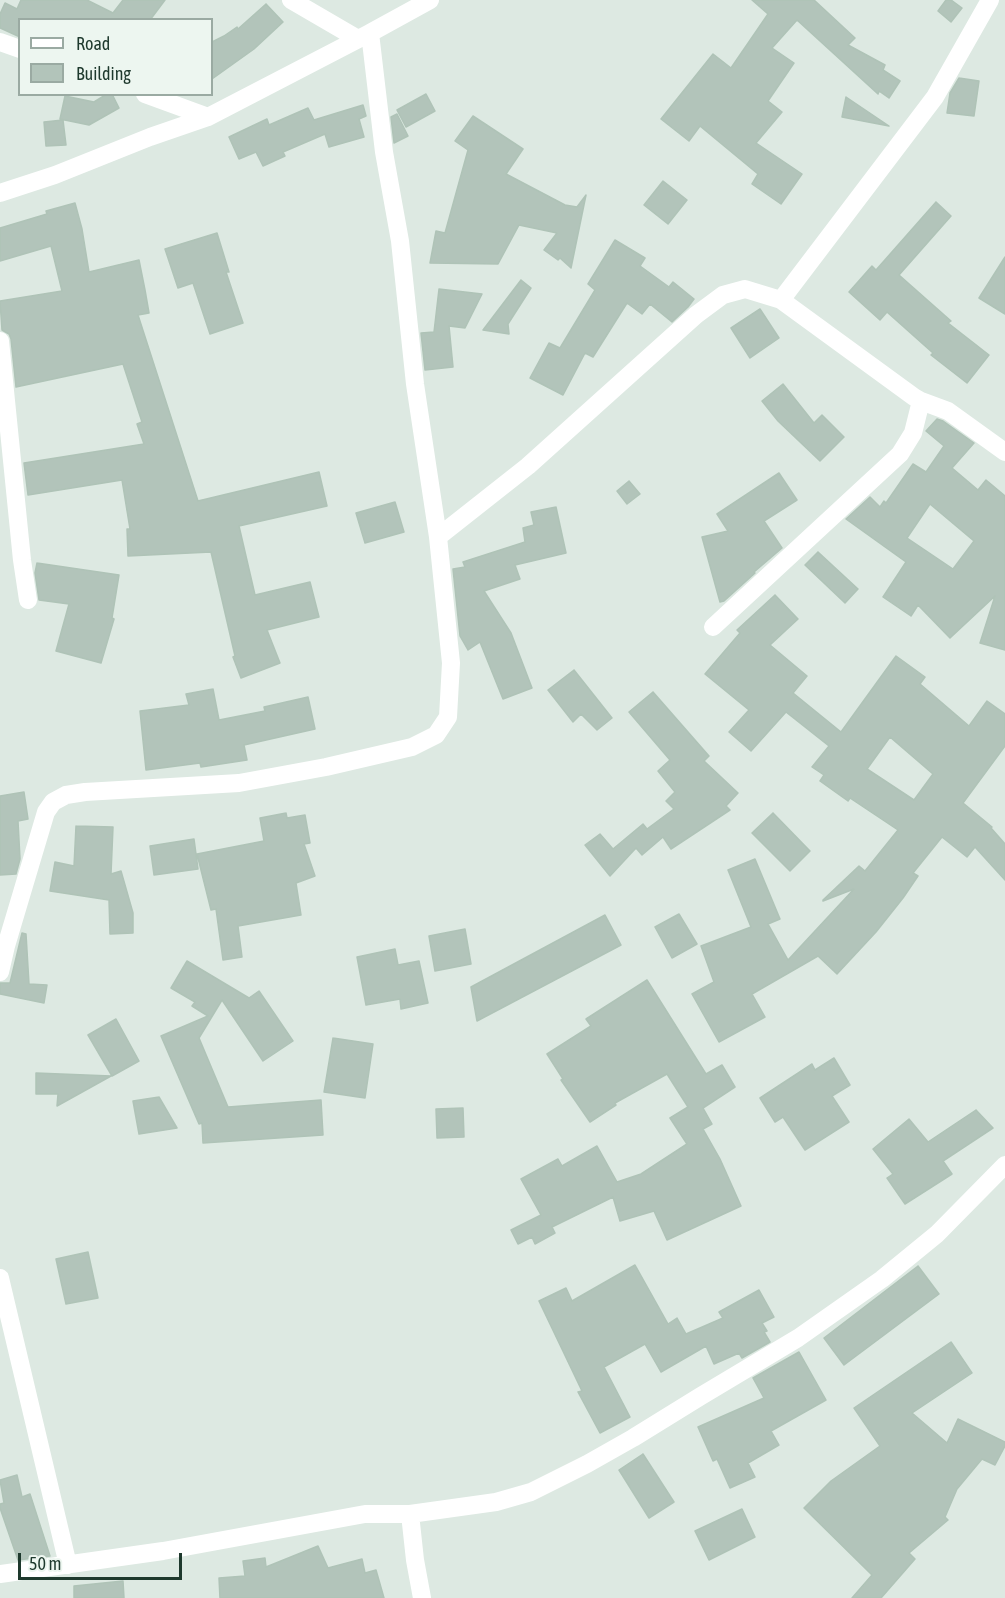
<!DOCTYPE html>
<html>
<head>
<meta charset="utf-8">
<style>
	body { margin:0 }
	#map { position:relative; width:1005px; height:1598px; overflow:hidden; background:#dde9e2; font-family:"Asap Condensed",sans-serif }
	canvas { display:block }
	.legend { position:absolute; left:18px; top:18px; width:195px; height:78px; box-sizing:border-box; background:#edf6f0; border:2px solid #9aaaa2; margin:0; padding:8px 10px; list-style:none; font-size:18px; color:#1e392d }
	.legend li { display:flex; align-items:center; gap:12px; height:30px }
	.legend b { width:30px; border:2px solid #9aaaa2 }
	.scale { position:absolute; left:18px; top:1553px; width:164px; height:27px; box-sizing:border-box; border:3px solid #1e392d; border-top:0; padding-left:8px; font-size:18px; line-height:21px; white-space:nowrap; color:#1e392d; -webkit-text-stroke:4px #edf6f0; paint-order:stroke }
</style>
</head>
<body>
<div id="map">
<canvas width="1005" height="1598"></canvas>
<ul class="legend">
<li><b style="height:8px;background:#fff"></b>Road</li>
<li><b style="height:16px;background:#b2c4ba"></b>Building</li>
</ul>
<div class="scale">50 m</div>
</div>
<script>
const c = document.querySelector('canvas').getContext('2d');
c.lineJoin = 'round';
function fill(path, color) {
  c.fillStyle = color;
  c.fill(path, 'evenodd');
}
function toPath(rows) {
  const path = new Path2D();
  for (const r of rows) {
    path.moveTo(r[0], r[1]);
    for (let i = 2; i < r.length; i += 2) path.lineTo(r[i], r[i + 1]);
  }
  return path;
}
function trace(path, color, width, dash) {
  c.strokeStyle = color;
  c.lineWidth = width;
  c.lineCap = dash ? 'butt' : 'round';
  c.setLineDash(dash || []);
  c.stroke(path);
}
const building = toPath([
	[21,0,87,0,113,13,123,0,165,0,150,20,20,20,20,37,0,28,0,14,5,3,17,9,21,0],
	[752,0,814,0,855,38,848,45,885,65,883,70,900,81,889,98,879,91,878,94,797,20,772,48,794,63,768,101,782,112,756,143,802,174,781,204,752,184,758,174,700,126,689,141,661,119,713,54,731,68,768,14,752,0],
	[946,0,951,0,962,8,951,22,938,11,946,0],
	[266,4,283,22,254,49,212,79,212,42,224,36,237,27,238,29,266,4],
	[959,78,979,81,974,116,947,113,950,93,959,78],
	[107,94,112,94,119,108,89,125,60,119,65,96,94,102,107,94],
	[426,94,435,111,406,127,397,110,426,94],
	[846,97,889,126,842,117,846,97],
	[363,105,366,116,359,119,364,137,329,147,325,134,283,152,285,156,263,166,256,152,239,159,229,137,267,119,269,125,308,108,314,120,363,105],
	[397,114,408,136,394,143,391,117,397,114],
	[473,116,523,149,506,174,565,205,577,207,586,195,571,268,560,258,558,260,544,250,557,233,519,225,498,264,430,263,436,231,445,233,468,150,455,141,473,116],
	[63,120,66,145,46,146,44,122,63,120],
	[663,181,687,200,668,224,644,205,663,181],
	[936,202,951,216,899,275,951,321,948,323,989,355,967,383,931,355,933,353,887,312,880,320,849,292,872,266,876,270,936,202],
	[75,203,82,229,89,272,139,260,145,290,149,313,138,315,198,501,319,472,327,506,239,526,255,595,310,582,319,617,267,630,280,663,241,678,233,657,235,656,211,552,128,556,127,529,130,529,122,480,28,495,24,463,144,444,137,424,142,422,123,364,16,387,11,339,9,334,2,330,0,301,62,291,51,246,0,261,0,228,47,214,46,211,75,203],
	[217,233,229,272,226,272,243,323,210,334,193,283,178,288,165,249,217,233],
	[615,240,645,258,640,266,669,287,673,282,694,299,688,307,672,322,650,304,642,314,627,303,593,357,585,353,563,395,530,378,549,343,560,348,595,290,588,284,615,240],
	[1005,257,1005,314,979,298,1005,257],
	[521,280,531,288,508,324,509,334,483,330,521,280],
	[439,289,482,294,465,328,449,326,453,367,425,370,421,333,434,332,439,289],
	[760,309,779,338,750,358,731,328,760,309],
	[783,384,814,423,822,415,844,437,820,461,778,421,762,401,783,384],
	[937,419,943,421,974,443,952,468,978,490,986,480,1005,496,1005,650,980,643,995,596,950,638,918,605,911,616,883,597,906,562,846,519,870,497,880,507,884,501,886,503,913,464,926,472,944,446,926,431,937,419],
	[930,504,974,541,953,569,907,538,930,504],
	[779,473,797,500,764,521,782,548,754,572,755,573,724,601,720,602,702,537,728,531,717,514,779,473],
	[629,481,640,494,627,504,617,491,629,481],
	[395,502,404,532,365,543,356,513,395,502],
	[556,507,566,553,515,565,520,579,484,591,511,633,532,688,503,699,480,642,468,650,460,636,453,569,465,567,463,562,525,542,523,528,534,525,531,512,556,507],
	[818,552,858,589,845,603,805,565,818,552],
	[37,563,119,575,112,618,114,619,101,663,56,651,69,604,39,600,35,573,37,563],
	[775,595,798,619,770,645,807,676,793,693,841,732,896,656,925,677,920,684,969,726,987,701,1005,714,1005,746,963,803,992,827,991,828,1005,844,1005,880,975,847,967,857,942,837,913,873,918,876,903,898,876,932,837,974,818,956,752,994,765,1017,719,1042,692,994,714,982,701,946,751,927,728,870,755,859,780,919,768,924,788,960,854,889,823,901,823,900,859,866,865,871,898,830,850,798,848,801,820,781,824,775,812,767,829,746,786,712,751,751,729,732,749,710,705,674,740,633,737,630,775,595],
	[890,737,933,774,914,800,867,769,890,737],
	[574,670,612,718,597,730,581,714,573,722,548,690,574,670],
	[213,689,219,720,265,711,264,707,308,697,315,729,244,745,247,760,201,767,200,763,146,770,140,711,189,705,186,694,213,689],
	[653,692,709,756,704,761,738,793,726,806,730,810,671,849,663,837,642,855,636,848,610,876,585,845,600,834,613,849,643,824,647,829,674,809,666,801,675,792,658,771,670,760,629,712,653,692],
	[24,792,28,819,18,821,20,859,16,874,0,875,0,796,24,792],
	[286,813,287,818,305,815,310,843,304,844,315,876,296,883,301,915,238,926,242,957,223,960,216,909,211,910,197,854,264,841,260,818,286,813],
	[773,813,810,851,790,871,752,833,773,813],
	[76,826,113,827,111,874,121,871,133,913,133,933,110,934,109,900,50,891,55,862,74,866,76,826],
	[194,839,198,869,154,875,150,846,194,839],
	[679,914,697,944,672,958,655,927,679,914],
	[605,915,621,945,477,1021,471,987,605,915],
	[465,929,471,964,435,971,429,936,465,929],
	[22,933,26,934,29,984,47,985,44,1003,0,994,0,983,10,983,22,933],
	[395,949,398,965,419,961,428,1003,401,1009,400,999,366,1005,357,957,395,949],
	[187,961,249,998,259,991,293,1041,263,1061,222,1000,199,1038,228,1107,321,1100,323,1135,203,1143,202,1123,199,1124,161,1036,208,1016,192,1006,195,1002,171,988,187,961],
	[647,980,706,1074,722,1065,735,1087,703,1108,712,1124,703,1129,720,1159,741,1206,667,1240,654,1211,620,1221,613,1197,552,1227,555,1233,535,1244,532,1237,518,1244,511,1230,541,1215,521,1179,558,1159,562,1166,597,1146,617,1182,641,1174,687,1144,670,1118,688,1107,667,1074,615,1103,616,1105,590,1122,561,1080,563,1079,547,1054,591,1026,586,1019,647,980],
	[116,1019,139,1061,112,1076,88,1035,116,1019],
	[333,1038,373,1044,365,1098,324,1092,333,1038],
	[834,1058,850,1085,832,1096,849,1122,805,1150,783,1117,775,1122,760,1098,812,1064,815,1070,834,1058],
	[36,1073,111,1076,57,1106,58,1094,36,1094,36,1073],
	[159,1097,177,1128,139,1134,133,1101,159,1097],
	[463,1108,464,1137,437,1138,436,1109,463,1108],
	[976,1110,993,1128,943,1161,952,1174,905,1204,887,1178,893,1174,873,1149,909,1119,928,1142,976,1110],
	[88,1252,98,1298,66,1304,56,1259,88,1252],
	[635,1265,668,1324,677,1318,686,1334,723,1318,719,1312,759,1290,774,1317,762,1323,767,1331,764,1332,770,1342,742,1358,739,1353,714,1364,706,1346,661,1372,645,1344,604,1367,630,1417,600,1433,578,1392,582,1391,539,1301,566,1288,572,1301,635,1265],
	[918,1266,939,1294,844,1365,824,1338,918,1266],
	[951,1342,972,1373,912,1413,947,1443,958,1419,1005,1442,1005,1446,995,1465,982,1459,957,1489,945,1517,948,1520,909,1553,915,1559,881,1598,852,1598,872,1575,804,1508,831,1481,880,1446,854,1408,951,1342],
	[799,1352,826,1400,771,1431,779,1445,748,1463,755,1477,730,1488,717,1459,713,1461,698,1427,764,1398,753,1378,799,1352],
	[643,1454,674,1502,649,1518,619,1470,643,1454],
	[17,1475,22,1497,30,1494,50,1556,18,1560,0,1508,0,1504,4,1503,0,1480,17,1475],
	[742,1509,755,1537,709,1560,695,1531,742,1509],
	[318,1546,328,1568,362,1559,365,1573,376,1570,384,1598,220,1598,219,1578,245,1576,243,1561,265,1558,266,1567,318,1546],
	[123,1581,124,1598,74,1598,74,1586,123,1581]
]);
fill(building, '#b2c4ba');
trace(building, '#afc3b7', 1.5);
trace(toPath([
	[291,0,358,39],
	[0,42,20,49],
	[145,94,208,117],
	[0,193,55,175,150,137,208,117,370,33,430,0],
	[0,341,22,560,28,600],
	[921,401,948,411,1005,452],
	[438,537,528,466,696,315,723,295,745,289,781,300,935,97,990,0],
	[713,627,900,454,913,433,921,401,914,397,781,300],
	[0,972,6,946,46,812,53,802,66,795,85,792,239,783,326,767,412,747,436,735,448,717,451,663,438,537,415,384,400,241,384,152,370,33],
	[0,1278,68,1565],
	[410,1514,415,1560,422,1598],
	[0,1574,163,1551,365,1514,410,1514,496,1502,531,1492,587,1464,633,1438,701,1396,798,1338,882,1279,937,1234,1005,1165]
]), '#fff', 18);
</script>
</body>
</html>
